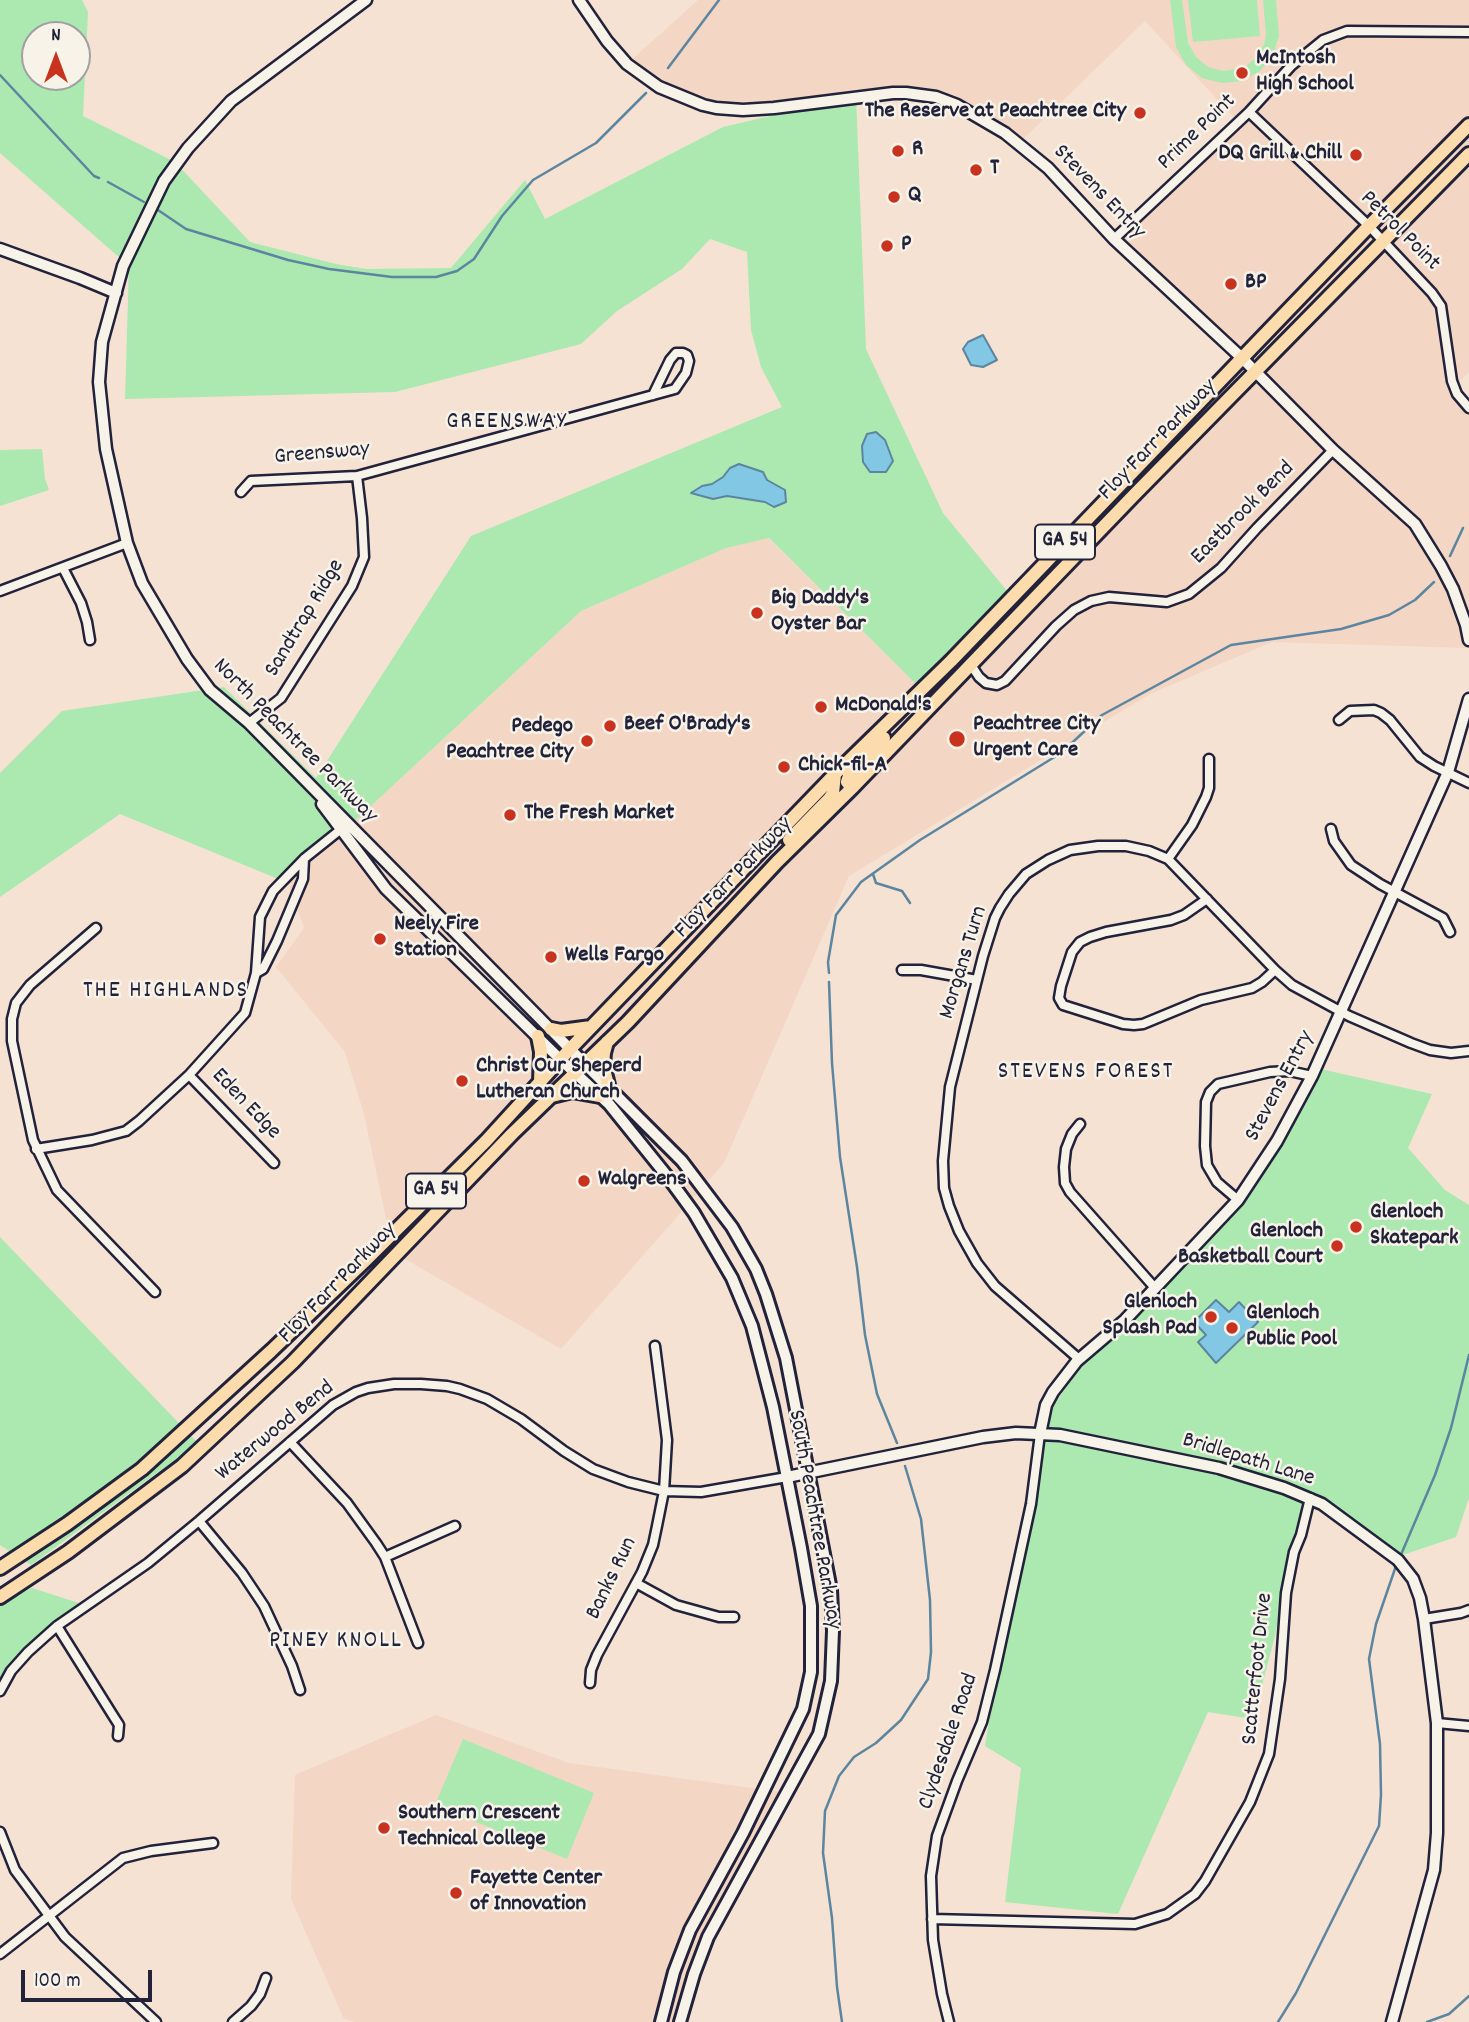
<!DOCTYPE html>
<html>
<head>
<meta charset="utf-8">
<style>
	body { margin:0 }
	#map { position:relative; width:1469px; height:2022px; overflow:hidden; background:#f5e2d3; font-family:Dekko,sans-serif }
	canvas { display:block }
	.north { position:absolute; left:21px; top:21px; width:70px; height:70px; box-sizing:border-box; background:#f7f3e8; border:2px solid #a29fa3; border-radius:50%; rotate:0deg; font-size:19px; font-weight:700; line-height:28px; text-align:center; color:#22223b }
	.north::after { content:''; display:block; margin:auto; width:24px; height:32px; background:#c8321e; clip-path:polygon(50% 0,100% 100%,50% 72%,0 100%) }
	.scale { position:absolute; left:21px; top:1970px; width:131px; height:32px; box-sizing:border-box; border:4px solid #22223b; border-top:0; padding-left:9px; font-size:21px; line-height:24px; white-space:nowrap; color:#22223b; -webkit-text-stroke:5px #f7f3e8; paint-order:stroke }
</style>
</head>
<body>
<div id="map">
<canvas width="1469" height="2022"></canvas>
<div class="north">N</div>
<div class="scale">100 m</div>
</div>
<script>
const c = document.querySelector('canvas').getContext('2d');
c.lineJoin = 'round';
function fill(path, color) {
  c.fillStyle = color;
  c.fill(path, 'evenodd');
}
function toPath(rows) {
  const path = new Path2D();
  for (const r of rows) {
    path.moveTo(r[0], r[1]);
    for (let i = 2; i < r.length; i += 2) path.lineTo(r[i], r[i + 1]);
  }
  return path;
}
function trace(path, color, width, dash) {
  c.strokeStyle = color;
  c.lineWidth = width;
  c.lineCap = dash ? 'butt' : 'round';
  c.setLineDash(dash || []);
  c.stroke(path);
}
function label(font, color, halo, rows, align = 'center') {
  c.font = font + ' Dekko,sans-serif';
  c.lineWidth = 5;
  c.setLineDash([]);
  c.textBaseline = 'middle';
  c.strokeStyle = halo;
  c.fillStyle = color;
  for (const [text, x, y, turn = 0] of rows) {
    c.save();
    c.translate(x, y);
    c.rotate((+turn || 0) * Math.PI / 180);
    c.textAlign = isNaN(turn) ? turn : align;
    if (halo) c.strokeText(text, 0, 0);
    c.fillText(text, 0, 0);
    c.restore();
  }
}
fill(toPath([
	[698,0,1469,0,1469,372,1451,390,1469,407,1469,648,1272,642,1150,694,849,876,724,1163,561,1349,393,1252,364,1114,345,1052,276,967,304,928,288,883,581,611,726,548,768,538,922,690,1008,592,1129,470,1243,372,1151,268,1114,239,1238,122,1145,21,1019,143,981,117,906,93,716,108,681,97,627,64],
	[436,1715,569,1763,788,1793,708,1937,685,2022,355,2022,344,2019,291,1899,295,1775]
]), '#f3d6c4');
fill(toPath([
	[0,0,82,0,88,12,83,116,175,162,250,242,336,264,366,269,451,268,525,180,545,219,723,127,856,96,866,349,943,513,1008,592,922,690,769,538,726,548,581,611,288,883,120,814,0,897,0,773,62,711,224,687,316,778,471,536,782,407,761,367,751,330,747,252,710,239,682,269,617,311,581,344,395,392,125,399,129,266,0,153],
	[35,35,77,35,77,77,35,77],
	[1170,0,1182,0,1188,43,1196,57,1208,67,1223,71,1238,69,1246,66,1258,56,1265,42,1266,34,1263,0,1276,0,1279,36,1273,55,1260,71,1242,81,1222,83,1202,78,1186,65,1176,47],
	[1188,0,1257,0,1260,36,1193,42],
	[42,449,45,479,49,490,0,506,0,450],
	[1316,1068,1432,1094,1408,1148,1445,1190,1469,1205,1469,1498,1456,1537,1394,1558,1306,1498,1290,1556,1275,1636,1253,1719,1208,1712,1118,1914,1005,1902,1021,1768,985,1746,1036,1433,1104,1329,1231,1207],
	[0,1237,198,1443,31,1565,0,1545],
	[32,1588,79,1603,21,1654,0,1685,0,1604],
	[463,1739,594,1793,567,1859,435,1805]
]), '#abe9b0');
const water = toPath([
	[983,335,997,360,983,367,971,365,963,349,968,342,983,335],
	[876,432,885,440,893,461,886,472,870,472,863,462,862,446,867,434,876,432],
	[739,464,763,472,767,480,785,490,786,502,774,507,765,502,727,496,713,499,691,493,702,486,712,484,723,477,730,468,739,464],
	[1216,1300,1229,1312,1239,1302,1258,1322,1216,1363,1198,1342,1206,1335,1194,1322,1216,1300]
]);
fill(water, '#82c7e3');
trace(water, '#5c85a0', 2);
trace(toPath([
	[668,68,719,0],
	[0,75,94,176,99,178],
	[108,182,144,202],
	[158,210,186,229,288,260,329,269,392,277,436,277,457,271,474,259,502,216,533,180,596,143,646,93],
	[1450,556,1463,528],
	[873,874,876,883,902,891,910,903],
	[829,973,828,962,836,915,861,882,920,840,1061,753,1102,715,1231,645,1341,629,1389,615,1415,600,1434,582],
	[829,982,832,1063,840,1157,857,1267,865,1335,877,1394,897,1443],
	[1400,1557,1435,1475,1451,1428,1469,1355],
	[842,2022,837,1987,832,1918,823,1853,825,1811,839,1776,854,1757,876,1743,901,1720,928,1679,931,1652,930,1600,921,1519,905,1466],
	[1278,2022,1296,1993,1379,1826,1381,1795,1380,1744,1369,1659,1376,1624,1397,1563],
	[1427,2022,1449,2014,1469,1996]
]), '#5c85a0', 2.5);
const minor = toPath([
	[1249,112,1369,226,1432,293,1441,306,1452,381,1457,394,1469,408],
	[1114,239,1249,112,1291,66,1323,40,1347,31,1469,32],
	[241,492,251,481,357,476,675,389,686,373,689,361,687,355,683,353,676,353,670,360,653,395],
	[63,568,81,603,87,622,90,640],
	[0,591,127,543],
	[971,665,979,677,986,683,997,685,1005,681,1056,626,1074,610,1091,601,1109,597,1167,602,1189,594,1221,568,1257,528,1333,450],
	[1339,720,1350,711,1374,710,1381,713,1390,720,1420,757,1434,766,1469,783],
	[249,723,281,698,352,586,364,557,362,518,357,476],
	[1331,829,1334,841,1351,865,1380,884,1443,918,1450,932],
	[1168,859,1192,825,1206,797,1209,788,1209,759],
	[1207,899,1184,915,1171,920,1106,932,1090,937,1080,942,1072,952,1061,986,1059,998,1063,1005,1123,1024,1134,1025,1143,1024,1201,1000,1252,988,1262,982,1275,970],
	[96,928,30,985,16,1003,12,1019,12,1041,33,1140,57,1190,155,1292],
	[902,970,921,970,977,980],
	[256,973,263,969,277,941,303,879,304,859],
	[189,1075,274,1163],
	[1080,1124,1072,1134,1066,1149,1064,1167,1065,1183,1070,1192,1155,1288],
	[36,1149,92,1140,126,1131,139,1121,189,1075,245,1013,256,973,260,917,273,891,305,858,345,826],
	[1238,1200,1217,1182,1207,1165,1205,1146,1206,1102,1210,1092,1218,1084,1270,1072,1289,1071,1312,1076],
	[1079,1359,995,1286,977,1263,959,1231,949,1206,944,1188,943,1161,950,1087,983,956,995,918,1000,908,1009,894,1026,874,1048,860,1070,850,1098,846,1126,846,1149,851,1168,859,1275,970,1292,985,1349,1016,1411,1043,1430,1050,1451,1053,1469,1051],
	[290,1442,347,1503,376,1543,385,1557,418,1643],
	[199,1521,242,1573,264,1606,292,1666,300,1690],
	[385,1557,455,1526],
	[636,1583,676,1605,719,1617,734,1617],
	[1424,1619,1461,1613,1469,1610],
	[57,1626,112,1714,119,1725,118,1736],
	[590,1683,591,1670,597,1655,642,1572,653,1545,657,1526,664,1491,667,1440,655,1346],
	[0,1691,11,1671,28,1652,57,1626,148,1563,199,1521,333,1405,356,1392,368,1388,394,1384,421,1384,447,1386,460,1389,487,1399,521,1419,564,1451,593,1469,628,1482,664,1491,701,1492,787,1477],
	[1437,1723,1469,1726],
	[0,1832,15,1870,65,1937,156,2022],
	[932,1919,1135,1924,1167,1914,1195,1894,1205,1881,1250,1802,1269,1754,1280,1679,1286,1593,1294,1552,1301,1535,1310,1498],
	[0,1954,123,1858,151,1851,213,1843],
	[233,2022,251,2006,260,1994,266,1978],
	[949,2022,942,1994,933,1940,931,1876,937,1836,957,1781,982,1722,995,1670,1031,1504,1040,1434]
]);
const tertiary = toPath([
	[366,0,231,101,188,148,164,181,123,266,102,342,99,382,106,449,127,543,142,583,187,659,210,690,249,723,570,1049],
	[579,0,607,41,627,64,659,87,703,105,716,108,743,110,774,108,893,93,906,93,936,97,957,105,1005,133,1048,168,1114,239,1243,359,1333,450,1415,524,1441,566,1453,589,1466,625,1469,640],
	[0,249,80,278,116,293],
	[322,804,386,889,561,1060],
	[1040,1434,1046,1405,1053,1392,1077,1361,1125,1320,1238,1200,1277,1141,1312,1076,1448,772,1469,699],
	[787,1477,983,1437,1016,1433,1060,1435,1219,1468,1284,1488,1322,1504,1398,1560,1413,1579,1420,1598,1424,1619,1437,1723,1437,1833,1434,1870,1392,2022]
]);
const secondary = toPath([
	[570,1049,682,1161,732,1227,756,1269,766,1294,786,1358,831,1590,833,1631,831,1681,819,1734,708,1937,694,1974,680,2022],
	[561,1060,609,1104,667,1176,694,1213,732,1278,752,1326,773,1407,801,1548,811,1606,811,1672,803,1709,743,1833,690,1930,674,1972,661,2022]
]);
const primary = toPath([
	[852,788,847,782,849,776,884,738],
	[789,840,829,799,833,793,835,774],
	[551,1029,561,1031,591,1027],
	[538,1036,541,1052,540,1082],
	[607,1042,604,1053,603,1065,608,1085],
	[552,1096,572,1091,600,1096],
	[0,1568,67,1524,142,1469,271,1351,367,1259,486,1141,570,1049,835,774,951,661,1369,226,1469,125],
	[0,1597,68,1552,182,1466,293,1362,512,1134,628,1022,777,862,852,788,1135,494,1469,154]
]);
trace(minor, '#22223b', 13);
trace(tertiary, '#22223b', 15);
trace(secondary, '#22223b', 16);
trace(primary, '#22223b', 18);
trace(minor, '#f7f3e8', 8);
trace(tertiary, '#f7f3e8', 10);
trace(secondary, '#f7f3e8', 10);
trace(primary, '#fcdcac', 12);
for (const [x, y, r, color] of [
	[1242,73,7,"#c8321e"],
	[1140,113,7,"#c8321e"],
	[898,151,7,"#c8321e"],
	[1356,155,7,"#c8321e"],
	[976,170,7,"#c8321e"],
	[894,197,7,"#c8321e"],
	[887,246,7,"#c8321e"],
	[1231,284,7,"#c8321e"],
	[757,613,7,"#c8321e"],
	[821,707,7,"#c8321e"],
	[610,726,7,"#c8321e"],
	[957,739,9,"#c8321e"],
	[587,741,7,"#c8321e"],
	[784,767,7,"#c8321e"],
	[510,815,7,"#c8321e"],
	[380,939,7,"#c8321e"],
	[551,957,7,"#c8321e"],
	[462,1081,7,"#c8321e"],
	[584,1181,7,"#c8321e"],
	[1356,1227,7,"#c8321e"],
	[1337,1246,7,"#c8321e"],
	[1211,1317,7,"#c8321e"],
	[1232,1328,7,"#c8321e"],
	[384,1828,7,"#c8321e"],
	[456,1893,7,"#c8321e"]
]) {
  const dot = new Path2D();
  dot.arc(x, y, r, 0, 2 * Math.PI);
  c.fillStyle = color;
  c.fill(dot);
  trace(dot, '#f7f3e8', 2.5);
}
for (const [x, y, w] of [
	[1065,542,60],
	[436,1191,60]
]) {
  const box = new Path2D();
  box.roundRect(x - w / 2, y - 17.5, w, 35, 5);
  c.fillStyle = '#f7f3e8';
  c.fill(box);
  trace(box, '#22223b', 2);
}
label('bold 21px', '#22223b', null, [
	["GA 54",1065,542],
	["GA 54",436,1191]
]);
label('bold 23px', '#22223b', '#f7f3e8', [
	["McIntosh",1256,60],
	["High School",1256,86],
	["The Reserve at Peachtree City",1126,113,"right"],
	["R",912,151],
	["DQ Grill & Chill",1342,155,"right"],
	["T",990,170],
	["Q",908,197],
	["P",901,246],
	["BP",1245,284],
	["Big Daddy's",771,600],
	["Oyster Bar",771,626],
	["McDonald's",835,707],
	["Beef O'Brady's",624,726],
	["Peachtree City",973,726],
	["Urgent Care",973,752],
	["Pedego",573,728,"right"],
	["Peachtree City",573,754,"right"],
	["Chick-fil-A",798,767],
	["The Fresh Market",524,815],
	["Neely Fire",394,926],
	["Station",394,952],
	["Wells Fargo",565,957],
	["Christ Our Sheperd",476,1068],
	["Lutheran Church",476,1094],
	["Walgreens",598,1181],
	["Glenloch",1370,1214],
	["Skatepark",1370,1240],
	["Glenloch",1323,1233,"right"],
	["Basketball Court",1323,1259,"right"],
	["Glenloch",1197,1304,"right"],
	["Splash Pad",1197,1330,"right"],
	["Glenloch",1246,1315],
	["Public Pool",1246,1341],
	["Southern Crescent",398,1815],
	["Technical College",398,1841],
	["Fayette Center",470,1880],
	["of Innovation",470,1906]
], 'left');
label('23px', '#22223b', '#f7f3e8', [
	["Prime Point",1198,133,-44],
	["Stevens Entry",1098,193,46],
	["Petrol Point",1399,232,45],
	["Floy Farr Parkway",1159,441,-46],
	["Greensway",322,455,-5],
	["Eastbrook Bend",1244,514,-45],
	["Sandtrap Ridge",306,619,-59],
	["North Peachtree Parkway",294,742,45],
	["Floy Farr Parkway",735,879,-46],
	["Morgans Turn",965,963,-73],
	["Stevens Entry",1281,1087,-62],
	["Eden Edge",245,1105,46],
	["Floy Farr Parkway",339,1284,-46],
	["Waterwood Bend",276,1432,-39],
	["Bridlepath Lane",1248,1461,17],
	["South Peachtree Parkway",813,1520,80],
	["Banks Run",613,1579,-64],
	["Scatterfoot Drive",1259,1669,-84],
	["Clydesdale Road",950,1742,-71]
]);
c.letterSpacing = '2px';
label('24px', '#22223b', '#f7f3e8', [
	["GREENSWAY",507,424],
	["THE HIGHLANDS",166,993],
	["STEVENS FOREST",1086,1074],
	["PINEY KNOLL",336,1643]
]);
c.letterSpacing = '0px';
</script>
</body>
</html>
